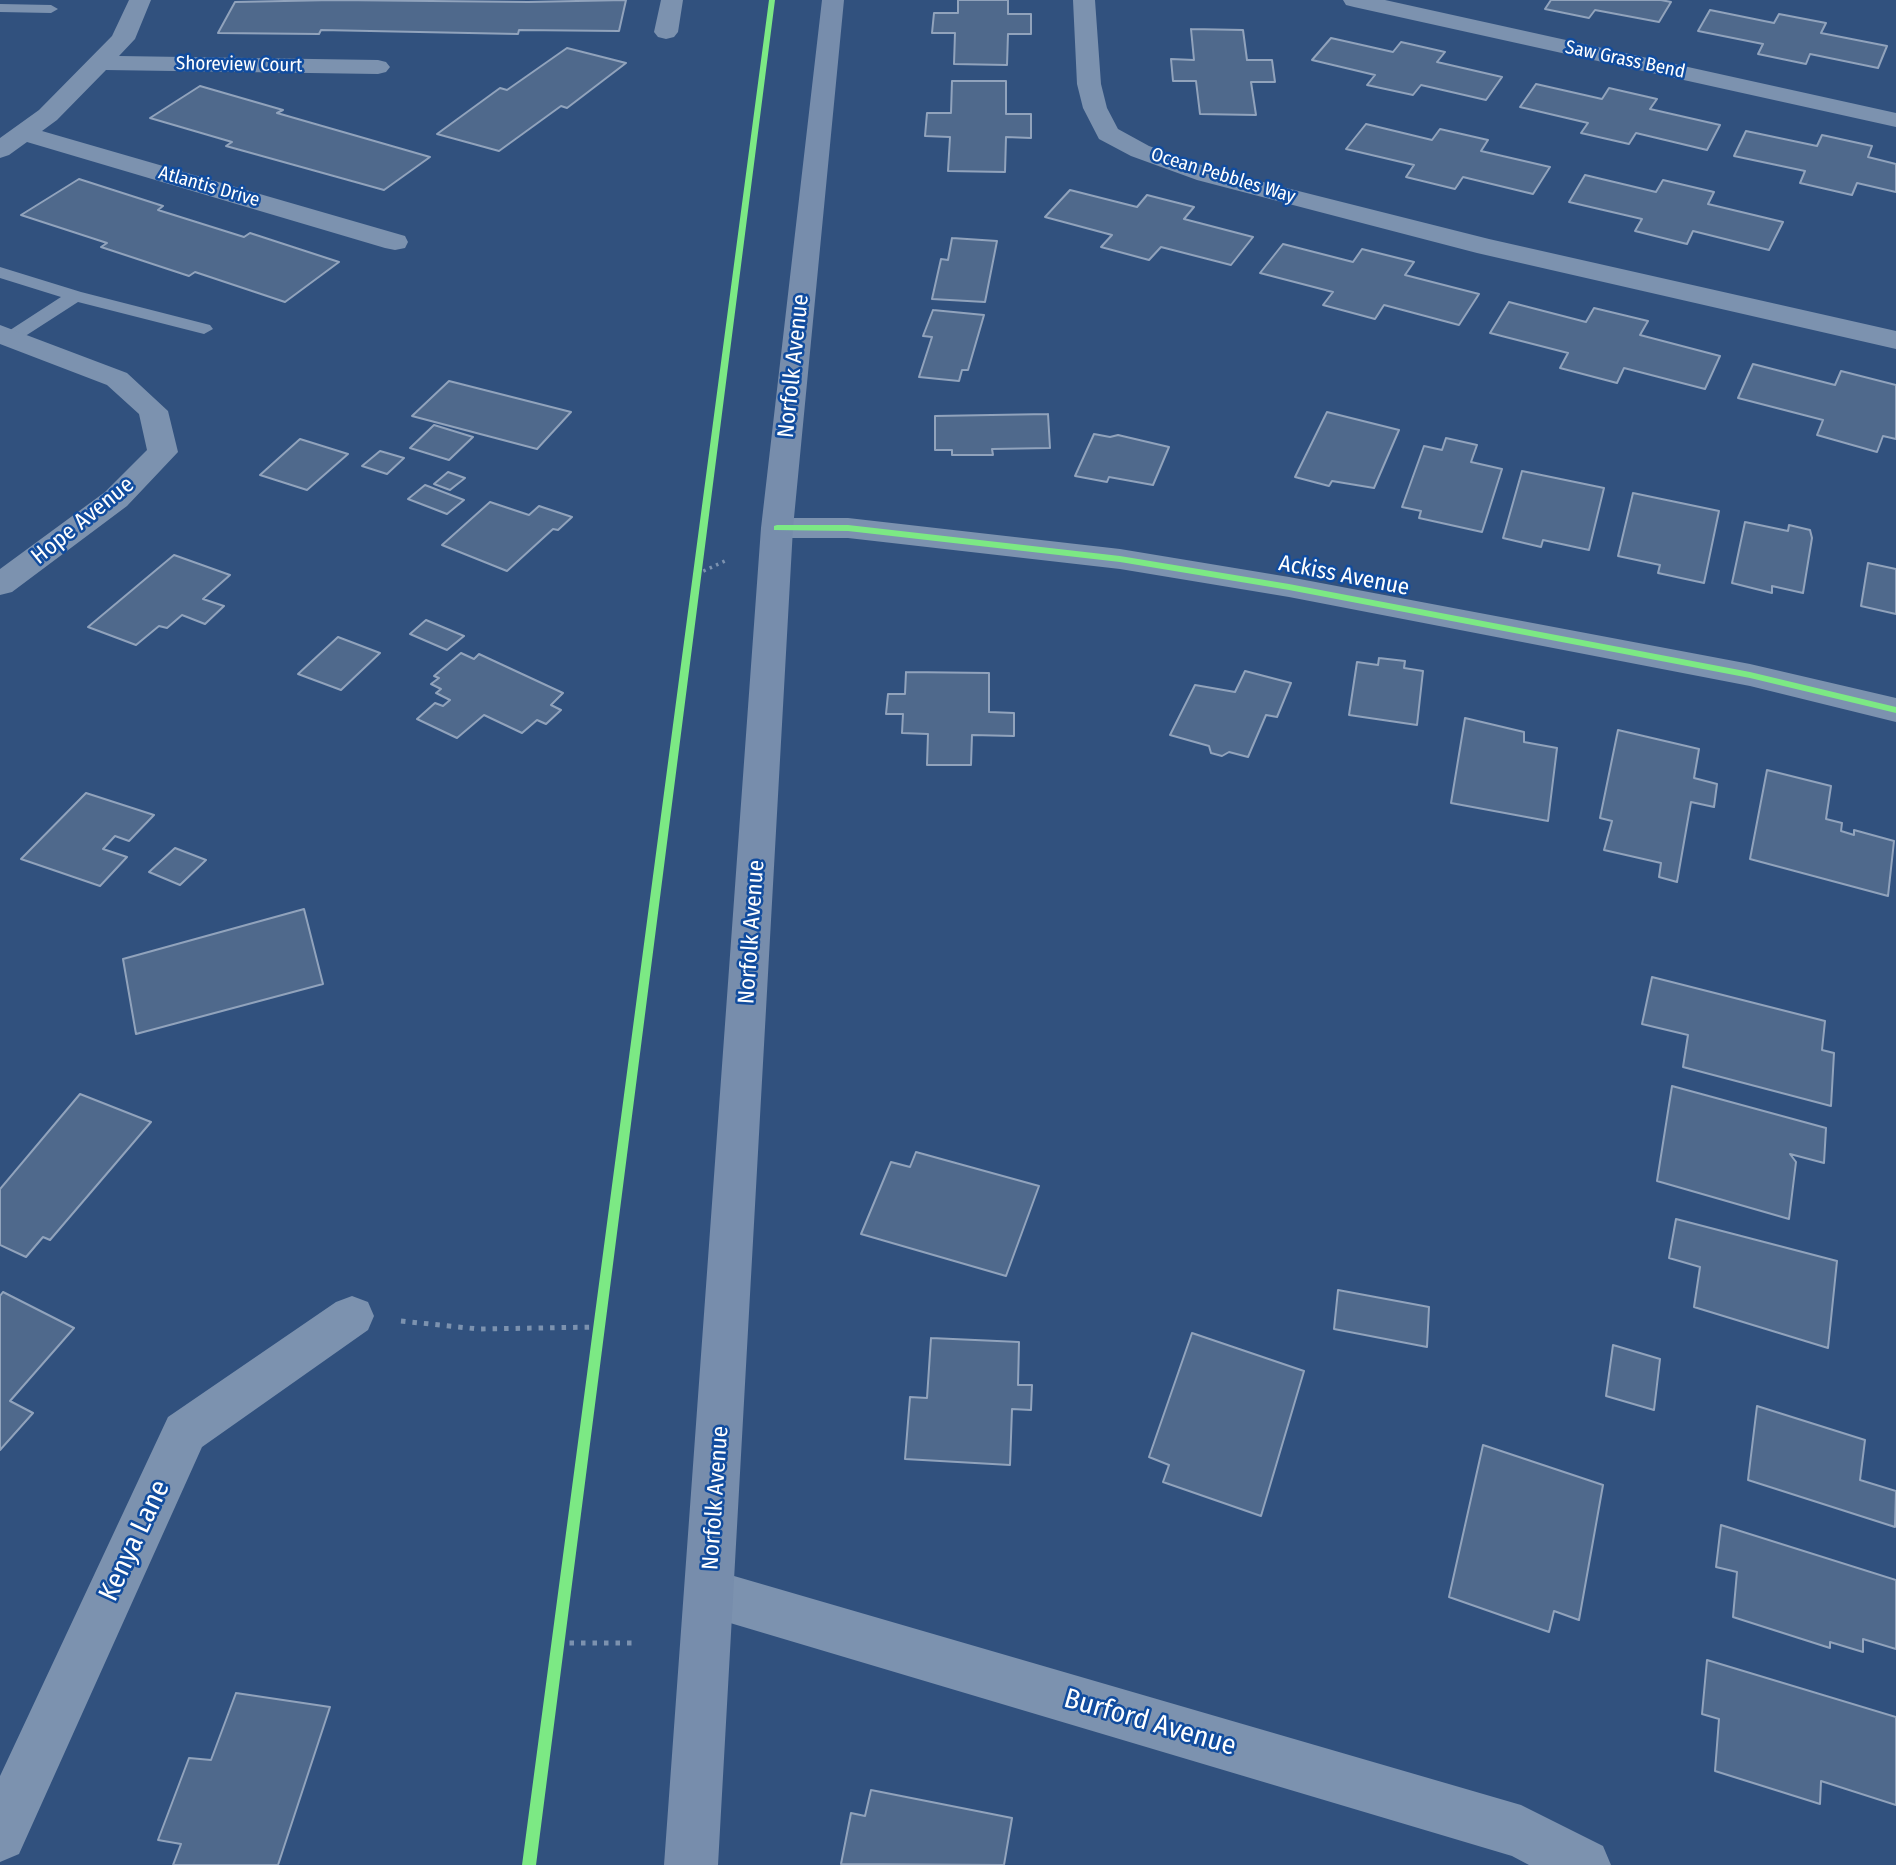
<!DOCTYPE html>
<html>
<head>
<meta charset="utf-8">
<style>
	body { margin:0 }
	canvas { display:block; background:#31517e }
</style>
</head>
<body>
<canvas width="1896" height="1865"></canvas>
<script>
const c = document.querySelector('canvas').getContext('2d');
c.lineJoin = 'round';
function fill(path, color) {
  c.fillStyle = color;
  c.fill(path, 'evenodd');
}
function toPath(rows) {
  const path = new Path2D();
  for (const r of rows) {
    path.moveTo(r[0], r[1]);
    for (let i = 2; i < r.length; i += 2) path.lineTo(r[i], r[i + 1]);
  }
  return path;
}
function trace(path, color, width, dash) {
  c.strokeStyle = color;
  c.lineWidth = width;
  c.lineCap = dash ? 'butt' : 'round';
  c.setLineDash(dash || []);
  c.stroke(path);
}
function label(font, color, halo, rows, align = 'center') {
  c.font = font + ' "Fira Sans Condensed",sans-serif';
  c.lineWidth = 5;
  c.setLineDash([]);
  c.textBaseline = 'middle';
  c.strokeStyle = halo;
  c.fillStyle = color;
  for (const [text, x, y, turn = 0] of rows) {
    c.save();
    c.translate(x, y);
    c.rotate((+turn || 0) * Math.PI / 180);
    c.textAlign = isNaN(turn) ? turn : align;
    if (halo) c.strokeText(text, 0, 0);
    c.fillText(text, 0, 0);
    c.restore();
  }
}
const building = toPath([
	[334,0,528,2,626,0,619,31,519,30,518,34,321,30,319,34,218,33,235,2,334,0],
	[958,0,1008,0,1008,14,1031,14,1031,34,1008,34,1007,65,954,64,955,33,932,33,934,13,958,13,958,0],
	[1551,0,1661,0,1671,2,1659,22,1595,10,1589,18,1545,9,1551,0],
	[1710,10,1774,23,1779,14,1826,23,1821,33,1887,46,1878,68,1810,54,1806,64,1758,54,1763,44,1698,31,1710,10],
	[1191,29,1243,30,1247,60,1272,60,1275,82,1251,82,1256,115,1200,114,1196,81,1173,81,1171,59,1194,60,1191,29],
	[1331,38,1393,52,1401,42,1445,52,1437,62,1502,77,1486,100,1421,85,1413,95,1367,85,1375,75,1312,60,1331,38],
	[567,48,626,63,567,108,561,106,499,151,437,134,500,88,507,90,567,48],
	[952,81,1006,81,1006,114,1031,114,1031,138,1006,137,1005,172,948,171,950,137,925,136,927,113,951,113,952,81],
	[1536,84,1602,99,1609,88,1657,99,1650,109,1720,125,1707,150,1636,133,1629,144,1581,133,1588,123,1520,107,1536,84],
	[200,86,283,110,277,113,430,157,384,190,226,146,232,142,150,118,200,86],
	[1366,124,1432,140,1440,129,1488,140,1481,151,1550,167,1533,194,1463,177,1455,189,1406,177,1414,165,1346,149,1366,124],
	[1746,131,1817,146,1822,135,1872,146,1868,157,1896,164,1896,192,1857,183,1852,195,1800,183,1805,171,1734,156,1746,131],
	[1585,175,1656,192,1663,180,1714,192,1708,204,1783,222,1769,250,1693,231,1687,244,1635,231,1642,219,1569,202,1585,175],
	[79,179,163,206,158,210,244,237,250,233,339,262,285,302,195,272,189,276,101,247,107,243,21,215,79,179],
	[1070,190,1137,207,1147,195,1194,207,1184,219,1253,237,1231,265,1161,247,1149,260,1101,247,1112,235,1045,217,1070,190],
	[952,238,997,241,985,302,932,299,941,259,948,260,952,238],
	[1283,244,1353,262,1362,249,1414,262,1405,275,1479,294,1459,325,1384,305,1375,319,1323,305,1333,292,1260,273,1283,244],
	[1509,302,1586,322,1594,308,1648,321,1640,335,1720,356,1705,389,1624,368,1617,383,1560,368,1568,353,1490,333,1509,302],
	[933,310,984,315,968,370,962,370,959,381,919,377,932,337,923,336,933,310],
	[1753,364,1835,385,1841,371,1896,385,1896,439,1883,436,1877,452,1817,435,1823,420,1738,398,1753,364],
	[449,381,571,412,537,449,412,416,449,381],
	[1327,412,1399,430,1374,488,1332,481,1329,486,1295,477,1327,412],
	[1048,414,1050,448,992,449,993,455,952,455,952,450,935,450,935,416,1048,414],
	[434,425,473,437,449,460,410,448,434,425],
	[1094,434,1110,437,1118,435,1169,447,1153,485,1109,477,1107,482,1075,476,1094,434],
	[1446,438,1477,445,1471,462,1502,469,1482,532,1419,518,1421,511,1402,507,1424,446,1442,450,1446,438],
	[300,439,348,454,307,490,260,475,300,439],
	[380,451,404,458,387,474,362,466,380,451],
	[1522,471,1604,488,1589,550,1543,540,1541,547,1503,538,1522,471],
	[448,472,465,478,450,490,434,484,448,472],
	[425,485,464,500,447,514,408,499,425,485],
	[1633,493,1719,511,1704,583,1658,573,1660,565,1618,556,1633,493],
	[490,502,529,515,539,506,572,517,558,530,553,529,507,571,442,545,490,502],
	[1745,522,1788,531,1789,525,1810,530,1812,538,1803,593,1772,586,1772,593,1732,583,1745,522],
	[174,555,230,575,203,599,224,606,205,624,182,615,167,628,159,626,136,645,88,627,174,555],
	[1868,563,1896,569,1896,614,1861,606,1868,563],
	[426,620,464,636,447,650,410,634,426,620],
	[338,637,380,653,341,690,298,674,338,637],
	[461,653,474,659,479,654,563,693,551,705,561,710,546,724,537,720,522,733,484,715,457,738,417,719,435,703,443,706,450,700,436,693,441,689,431,684,439,678,434,676,461,653],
	[1379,658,1405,661,1404,668,1423,671,1417,725,1349,715,1357,662,1378,665,1379,658],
	[1245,671,1291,683,1277,717,1266,715,1248,757,1229,752,1222,756,1211,753,1209,746,1170,735,1195,685,1235,692,1245,671],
	[906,672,989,673,989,712,1014,713,1014,736,972,735,971,765,927,765,928,734,902,733,903,714,886,714,888,694,905,694,906,672],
	[1465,718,1524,732,1524,742,1557,748,1548,821,1451,803,1465,718],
	[1618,730,1699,749,1694,778,1717,784,1714,807,1691,802,1677,882,1659,877,1661,863,1604,850,1612,821,1600,818,1618,730],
	[1767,770,1831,786,1826,819,1842,823,1841,831,1854,835,1854,830,1894,841,1888,896,1750,859,1767,770],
	[86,793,154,815,129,841,115,836,103,849,127,857,100,886,21,859,86,793],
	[175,848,206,860,180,885,149,872,175,848],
	[304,909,323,984,136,1034,123,959,304,909],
	[1652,977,1825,1021,1822,1050,1834,1053,1831,1106,1683,1067,1688,1035,1642,1024,1652,977],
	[1672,1086,1826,1128,1824,1163,1790,1154,1796,1162,1789,1219,1657,1181,1672,1086],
	[80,1094,151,1122,50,1240,43,1237,26,1257,0,1245,0,1189,80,1094],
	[916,1152,1039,1186,1006,1276,861,1234,891,1162,910,1167,916,1152],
	[1676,1219,1837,1261,1828,1348,1694,1307,1700,1267,1669,1258,1676,1219],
	[1338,1290,1429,1307,1427,1347,1334,1329,1338,1290],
	[3,1292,74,1328,10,1401,33,1413,0,1450,0,1296,3,1292],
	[1192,1333,1304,1371,1261,1516,1163,1482,1169,1465,1149,1457,1192,1333],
	[931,1338,1019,1342,1018,1385,1032,1385,1031,1410,1012,1409,1010,1465,905,1459,910,1397,927,1398,931,1338],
	[1613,1345,1660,1359,1654,1410,1606,1396,1613,1345],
	[1757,1406,1865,1440,1860,1480,1896,1491,1895,1527,1748,1480,1757,1406],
	[1483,1445,1603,1485,1579,1620,1554,1611,1549,1632,1449,1597,1483,1445],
	[1721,1525,1896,1580,1896,1649,1863,1639,1863,1652,1830,1642,1830,1648,1733,1617,1737,1572,1716,1567,1721,1525],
	[1707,1660,1896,1717,1896,1805,1821,1781,1820,1804,1715,1771,1719,1719,1702,1714,1707,1660],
	[236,1693,330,1707,278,1865,173,1865,181,1844,158,1840,189,1758,211,1760,236,1693],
	[871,1790,1012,1818,1004,1865,841,1864,851,1813,865,1816,871,1790]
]);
fill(building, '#4f698c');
trace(building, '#91a3bc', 2);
trace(toPath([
	[697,574,725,561]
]), '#7c92af', 3.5, [2.5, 4.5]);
trace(toPath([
	[401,1321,478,1329,599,1327],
	[558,1643,635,1643]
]), '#7c92af', 5, [4.5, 7]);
fill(toPath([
	[0,4,51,5,58,9,51,13,0,12,0,4],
	[0,267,81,292,210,325,213,329,204,334,78,302,16,342,4,342,1,338,4,334,61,297,0,278,0,267]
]), '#7c92af');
fill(toPath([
	[129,0,151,0,135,39,119,56,378,60,386,62,390,67,386,72,378,74,106,70,57,120,42,131,405,236,408,242,405,248,395,250,385,248,27,142,9,155,0,158,0,138,39,110,112,36,129,0],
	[661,0,683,0,678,32,674,37,666,39,658,37,654,32,661,0],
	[1073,0,1095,0,1101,84,1107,108,1118,129,1149,146,1215,170,1489,239,1896,331,1896,349,1477,253,1197,180,1131,156,1099,139,1083,108,1077,84,1073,0],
	[1343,0,1385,0,1896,113,1896,127,1354,7,1346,5,1343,0],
	[0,325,127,373,168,411,178,452,127,506,12,592,0,595,0,569,105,492,147,450,139,414,107,385,0,344,0,325],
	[777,518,848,518,1120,549,1289,577,1750,664,1896,698,1896,722,1750,686,1289,597,1120,569,848,538,777,538,766,535,761,528,766,521,777,518],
	[352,1296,368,1302,374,1316,368,1330,202,1447,19,1854,0,1862,0,1776,168,1417,336,1302,352,1296],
	[710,1569,1521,1805,1603,1846,1611,1865,1529,1865,1512,1856,710,1617,692,1610,685,1593,692,1576,710,1569]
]), '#7c92af');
fill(toPath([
	[822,0,844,0,793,528,718,1865,664,1865,761,528,822,0]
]), '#778dac');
fill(toPath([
	[769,0,775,0,536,1865,522,1865,769,0],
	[777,525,848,525,1120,556,1289,584,1750,672,1896,707,1896,713,1750,678,1289,590,1120,562,848,531,774,530,774,526,777,525]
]), '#7ce984');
label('19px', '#fff', '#114c9e', [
	["Saw Grass Bend",1625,60,12],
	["Shoreview Court",239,65,1],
	["Ocean Pebbles Way",1223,176,17],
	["Atlantis Drive",209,187,16]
]);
label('23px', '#fff', '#114c9e', [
	["Norfolk Avenue",794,366,-84],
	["Hope Avenue",83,521,-39],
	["Ackiss Avenue",1344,576,11],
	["Norfolk Avenue",752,932,-86],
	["Norfolk Avenue",716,1498,-86]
]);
label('28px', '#fff', '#114c9e', [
	["Kenya Lane",135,1541,-65],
	["Burford Avenue",1150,1723,16]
]);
</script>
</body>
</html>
